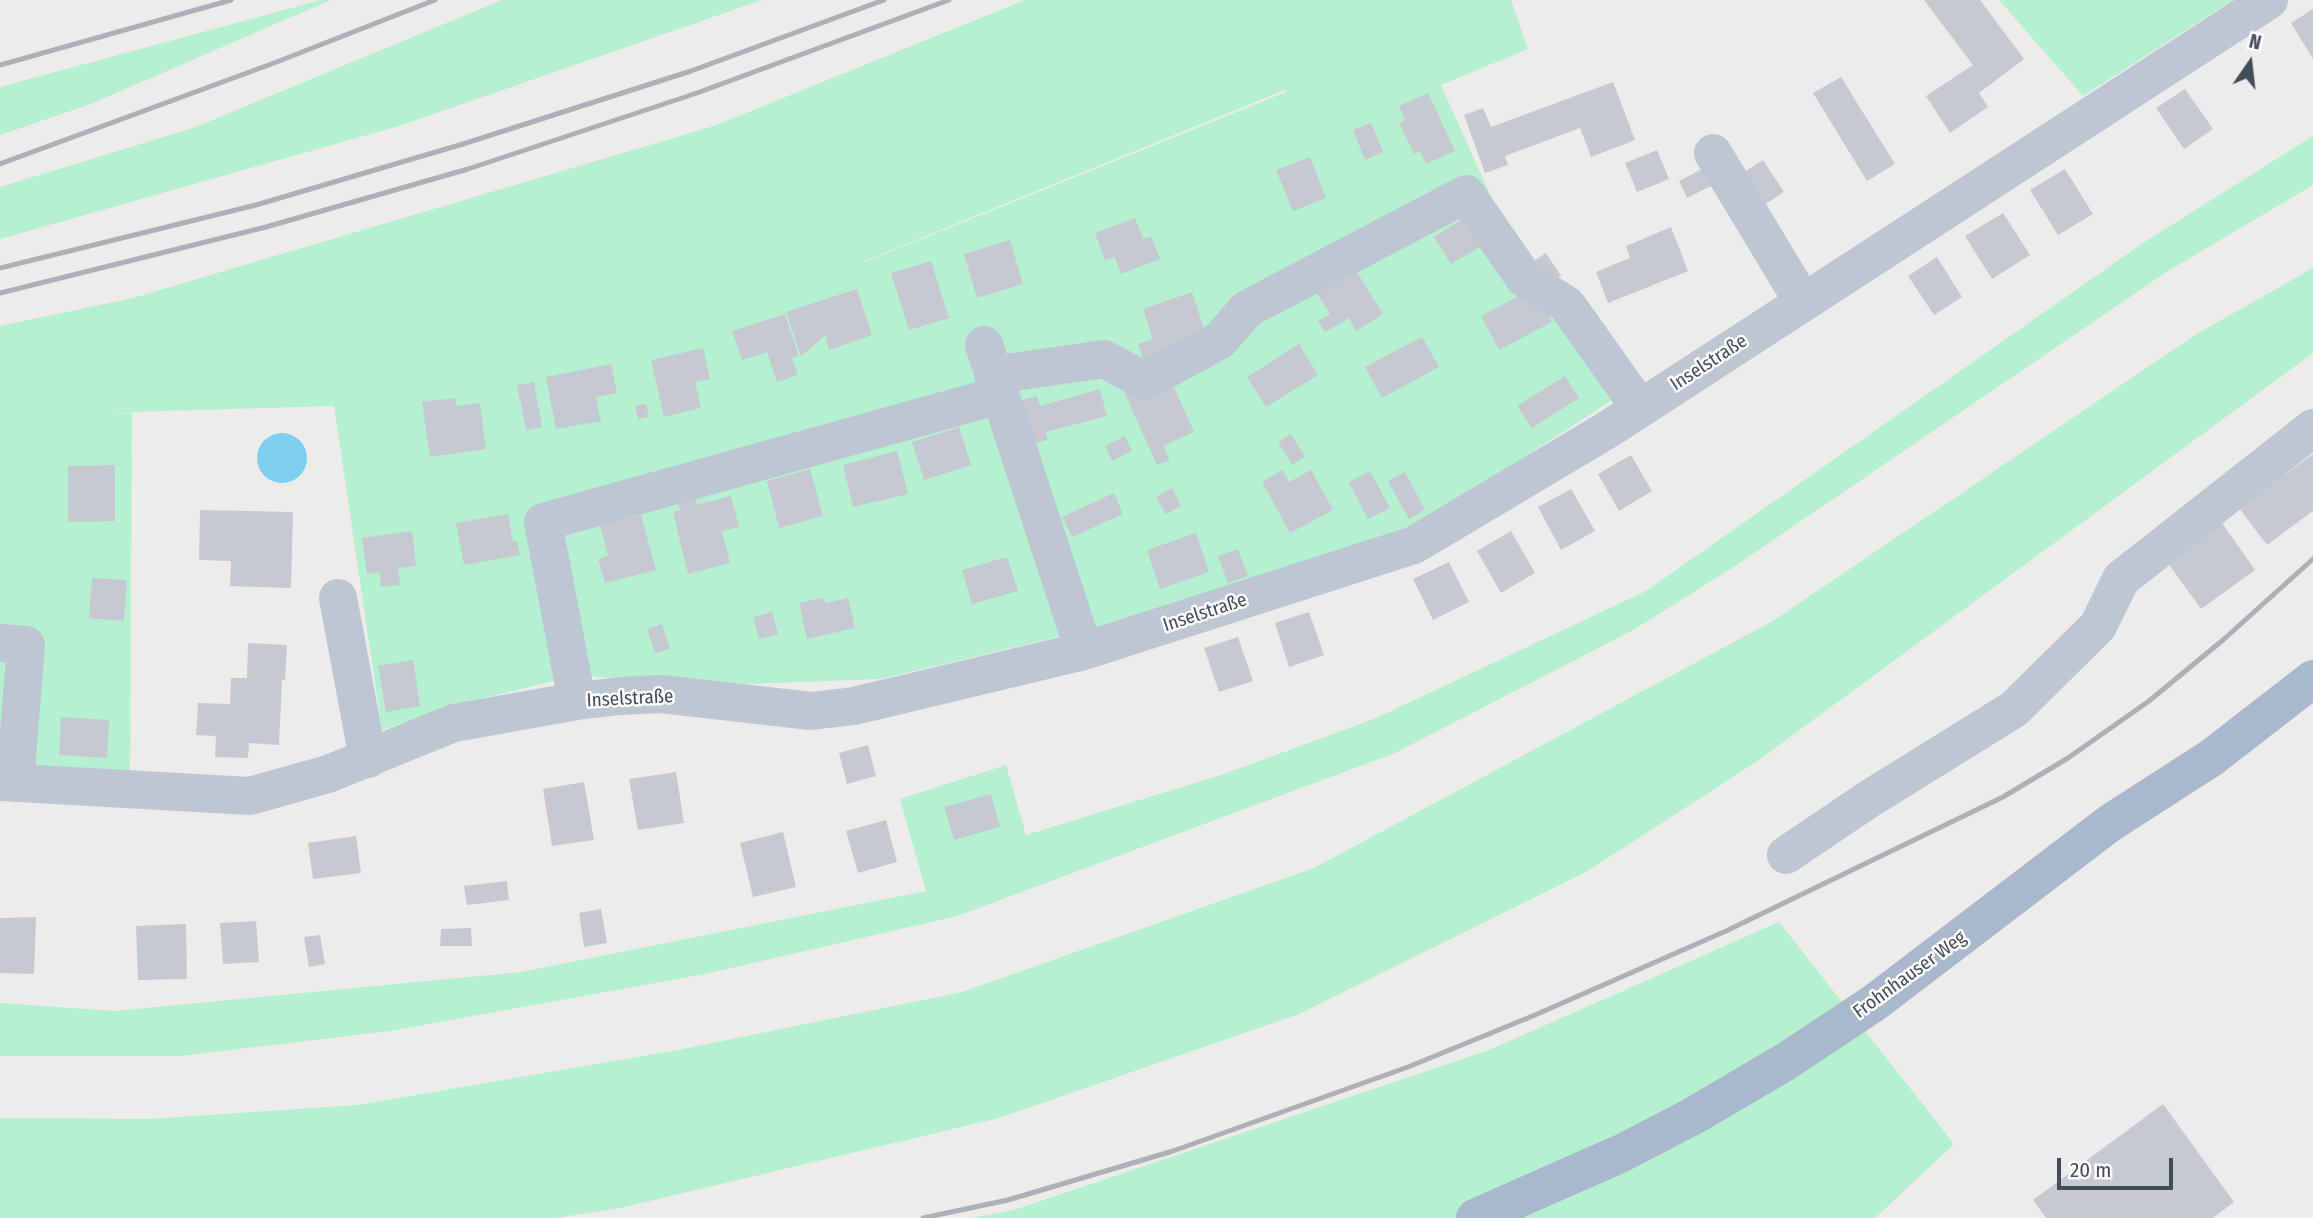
<!DOCTYPE html>
<html>
<head>
<meta charset="utf-8">
<style>
	body { margin:0 }
	#map { position:relative; width:2313px; height:1218px; overflow:hidden; background:#eeebeb; font-family:"Fira Sans Condensed",sans-serif }
	canvas { display:block }
	.north { position:absolute; left:2215px; top:28px; width:70px; height:70px; -webkit-text-stroke:5px #fff; paint-order:stroke; rotate:14deg; font-size:19px; font-weight:700; line-height:28px; text-align:center; color:#434d59 }
	.north::after { content:''; display:block; margin:auto; width:24px; height:32px; background:#434d59; clip-path:polygon(50% 0,100% 100%,50% 72%,0 100%) }
	.scale { position:absolute; left:2057px; top:1158px; width:116px; height:32px; box-sizing:border-box; border:4px solid #434d59; border-top:0; padding-left:9px; font-size:21px; line-height:24px; white-space:nowrap; color:#434d59; -webkit-text-stroke:5px #fff; paint-order:stroke }
</style>
</head>
<body>
<div id="map">
<canvas width="2313" height="1218"></canvas>
<div class="north">N</div>
<div class="scale">20 m</div>
</div>
<script>
const c = document.querySelector('canvas').getContext('2d');
c.lineJoin = 'round';
function fill(path, color) {
  c.fillStyle = color;
  c.fill(path, 'evenodd');
}
function toPath(rows) {
  const path = new Path2D();
  for (const r of rows) {
    if (r.length === 3) {
      path.moveTo(r[0] + r[2], r[1]);
      path.arc(r[0], r[1], r[2], 0, 2 * Math.PI);
      continue;
    }
    path.moveTo(r[0], r[1]);
    for (let i = 2; i < r.length; i += 2) path.lineTo(r[i], r[i + 1]);
  }
  return path;
}
function trace(path, color, width, dash) {
  c.strokeStyle = color;
  c.lineWidth = width;
  c.lineCap = dash ? 'butt' : 'round';
  c.setLineDash(dash || []);
  c.stroke(path);
}
function label(font, color, halo, rows, align = 'center') {
  c.font = font + ' "Fira Sans Condensed",sans-serif';
  c.lineWidth = 5;
  c.setLineDash([]);
  c.textBaseline = 'middle';
  c.strokeStyle = halo;
  c.fillStyle = color;
  for (const [text, x, y, turn = 0] of rows) {
    c.save();
    c.translate(x, y);
    c.rotate((+turn || 0) * Math.PI / 180);
    c.textAlign = isNaN(turn) ? turn : align;
    if (halo) c.strokeText(text, 0, 0);
    c.fillText(text, 0, 0);
    c.restore();
  }
}
fill(toPath([
	[321,0,331,0,88,105,0,135,0,87],
	[502,0,762,0,399,126,0,239,0,187,193,128],
	[1025,0,1511,0,1528,49,1441,85,1505,228,1626,391,1399,539,1096,628,880,679,749,684,575,676,467,702,382,730,334,406,132,412,104,415,132,413,130,776,0,768,0,326,133,298,714,126],
	[1285,90,1286,92,862,263,862,262],
	[1999,0,2233,0,2083,96],
	[2313,136,2313,185,2168,271,1735,566,1635,629,1395,753,957,916,705,974,390,1031,180,1056,0,1056,0,1003,115,1011,521,972,926,891,900,799,1006,765,1026,835,1224,774,1374,719,1646,591,2143,243],
	[2313,268,2313,353,1756,762,1586,872,1299,1014,999,1118,620,1208,556,1218,0,1218,0,1118,149,1119,358,1105,678,1050,962,992,1314,868,1773,621,2195,335],
	[1779,922,1954,1144,1875,1218,972,1218,1014,1210,1489,1050]
]), '#b5f0d0');
fill(toPath([
	[282,458,25]
]), '#7fd0f0');
fill(toPath([
	[1924,0,1980,0,2024,59,1979,93,1988,107,1950,133,1926,96,1973,65],
	[2313,9,2313,59,2291,23],
	[1841,77,1895,164,1867,181,1813,93],
	[1613,82,1635,140,1591,157,1580,128,1505,156,1508,165,1485,173,1464,115,1483,108,1491,127],
	[2185,89,2213,129,2184,149,2156,108],
	[1428,93,1455,151,1426,164,1420,151,1414,154,1399,123,1405,120,1399,106],
	[1371,123,1383,152,1365,160,1353,130],
	[1657,150,1669,179,1637,192,1625,163],
	[1310,157,1326,198,1293,211,1276,170],
	[1763,160,1784,192,1761,207,1741,174],
	[1710,165,1719,182,1687,198,1679,181],
	[2065,169,2093,214,2058,235,2030,190],
	[2003,213,2030,255,1992,279,1965,236],
	[1466,217,1483,245,1451,264,1434,237],
	[1135,218,1143,239,1151,236,1160,259,1121,274,1115,257,1105,260,1095,233],
	[1671,227,1688,271,1608,303,1596,272,1630,258,1626,246],
	[1010,240,1023,284,977,298,964,254],
	[1546,253,1561,276,1549,284,1534,261],
	[1937,257,1962,297,1934,315,1908,276],
	[931,261,949,318,909,330,891,273],
	[1355,269,1383,314,1356,331,1349,318,1325,332,1318,321,1330,314,1317,293],
	[1534,288,1552,322,1499,350,1481,316],
	[857,289,872,335,829,350,826,335,801,356,786,312],
	[1192,292,1207,338,1146,369,1138,344,1153,339,1143,309],
	[785,314,799,356,792,358,798,375,777,382,767,352,742,360,732,331],
	[1422,337,1439,367,1382,398,1365,367],
	[1299,344,1318,375,1266,407,1247,377],
	[703,348,710,379,695,382,701,408,664,417,651,360],
	[611,364,617,393,596,397,601,421,556,429,546,377],
	[1565,376,1579,398,1532,428,1517,406],
	[534,382,542,427,526,430,517,385],
	[1173,385,1194,432,1163,446,1170,460,1157,465,1124,392,1136,387],
	[1100,389,1107,416,1046,432,1048,440,1030,444,1018,401,1037,396,1040,406],
	[455,398,456,406,480,403,486,449,430,457,422,402],
	[646,404,649,417,638,419,635,406],
	[959,427,971,465,924,480,912,442],
	[1291,434,1305,457,1292,465,1278,442],
	[1125,436,1132,451,1112,461,1105,446],
	[897,451,908,494,853,507,843,465],
	[2313,454,2313,511,2267,545,2239,508],
	[1631,455,1652,491,1619,511,1598,474],
	[115,465,115,521,68,522,68,466],
	[810,469,823,516,779,528,767,481],
	[1282,470,1289,482,1311,470,1333,510,1290,533,1262,482],
	[1370,471,1390,508,1368,519,1349,482],
	[1405,472,1425,510,1409,519,1388,481],
	[1172,488,1181,506,1166,514,1156,497],
	[1571,489,1595,531,1561,550,1538,507],
	[694,493,697,505,731,496,739,527,722,531,730,563,688,574,673,512,680,510,677,498],
	[1114,493,1123,514,1072,537,1062,517],
	[200,510,293,512,291,588,230,586,231,561,199,560],
	[508,514,513,542,517,541,520,555,464,565,456,523],
	[641,515,656,570,605,583,598,559,608,556,600,525],
	[2220,520,2255,570,2201,609,2165,559],
	[412,531,416,566,398,568,400,585,381,587,380,572,367,574,362,538],
	[1511,531,1535,573,1501,593,1477,551],
	[1196,533,1209,572,1160,589,1147,550],
	[1238,549,1248,576,1228,583,1218,556],
	[1007,557,1018,591,972,604,962,570],
	[1449,562,1469,602,1433,620,1413,579],
	[92,578,127,580,124,621,89,618],
	[822,598,826,603,848,598,855,628,807,639,799,603],
	[772,612,778,634,759,639,753,617],
	[1309,612,1324,655,1289,667,1275,623],
	[662,624,670,649,655,653,647,629],
	[1238,637,1253,681,1219,692,1204,648],
	[248,643,287,645,285,680,282,680,279,745,249,743,248,758,215,757,216,736,196,735,198,703,230,704,231,678,247,678],
	[413,660,420,706,386,712,378,666],
	[61,717,109,720,107,758,59,755],
	[868,745,876,776,847,784,839,753],
	[676,772,684,823,638,830,629,779],
	[584,782,594,840,552,846,543,789],
	[991,794,1000,827,954,840,944,807],
	[886,820,897,862,858,873,846,831],
	[783,832,796,887,753,897,740,843],
	[356,836,361,873,313,879,308,843],
	[507,881,509,900,467,905,464,886],
	[601,909,607,943,584,947,579,913],
	[36,917,34,974,0,973,0,918],
	[256,921,259,962,223,964,220,923],
	[186,924,187,979,138,980,136,926],
	[471,928,472,946,440,946,441,929],
	[320,935,325,964,309,967,304,937],
	[2163,1104,2234,1202,2213,1218,2046,1218,2033,1200]
]), '#c7c9d2');
trace(toPath([
	[1713,153,1803,302],
	[984,345,1084,651],
	[993,375,1104,359,1145,381,1220,340,1247,309,1466,194,1524,278,1567,305,1640,408],
	[338,598,368,759],
	[0,643,26,645,15,783],
	[577,701,543,522,1000,395],
	[0,782,250,796,328,774,454,723,577,701,620,696,661,694,811,711,854,706,1084,651,1414,545,1607,430,2269,0],
	[1786,855,1869,799,2014,709,2098,626,2121,579,2313,428]
]), '#bdc6d2', 38);
trace(toPath([
	[1475,1218,1622,1153,1693,1116,1785,1062,1874,1003,2110,823,2211,758,2313,679]
]), '#a9b8cc', 38);
trace(toPath([
	[0,65,231,0],
	[0,164,274,63,435,0],
	[0,268,256,205,463,144,691,71,884,0],
	[0,293,266,227,468,169,697,93,949,0],
	[923,1218,1008,1200,1173,1151,1408,1067,1535,1015,1726,931,2003,797,2068,758,2149,701,2223,640,2313,559]
]), '#adb0b6', 5);
label('19px', '#434d59', '#fff', [
	["Inselstraße",1709,363,-33],
	["Inselstraße",1205,613,-18],
	["Inselstraße",630,699,-3],
	["Frohnhauser Weg",1910,975,-36]
]);
</script>
</body>
</html>
